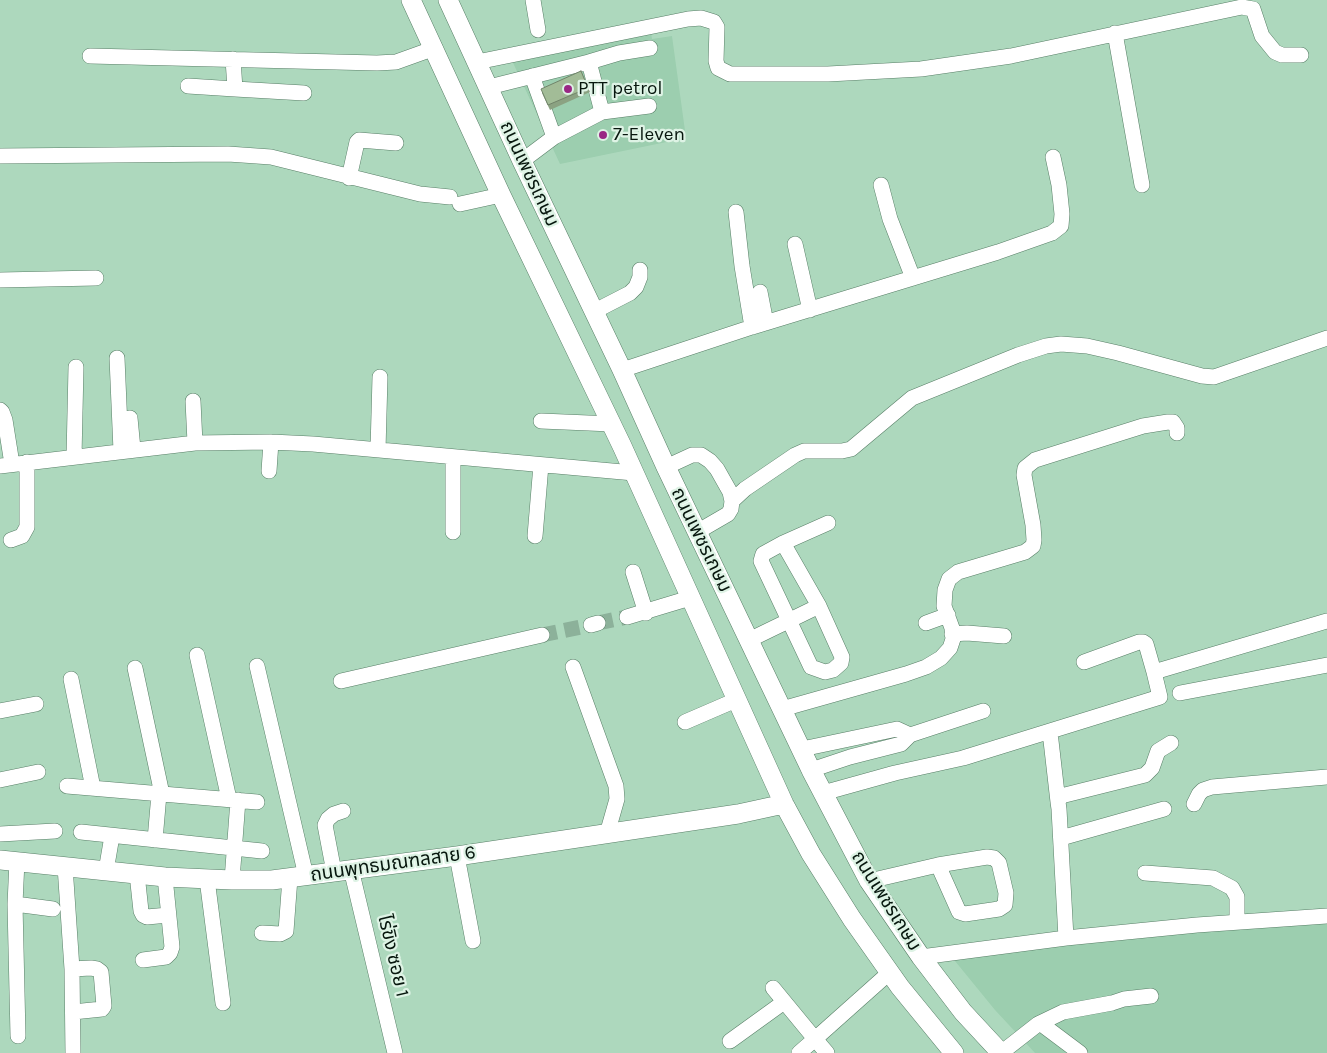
<!DOCTYPE html>
<html>
<head>
<meta charset="utf-8">
<style>
	body { margin:0 }
	canvas { display:block; background:#add8bd }
</style>
</head>
<body>
<canvas width="1327" height="1053"></canvas>
<script>
const c = document.querySelector('canvas').getContext('2d');
c.lineJoin = 'round';
function fill(path, color) {
  c.fillStyle = color;
  c.fill(path, 'evenodd');
}
function toPath(rows) {
  const path = new Path2D();
  for (const r of rows) {
    path.moveTo(r[0], r[1]);
    for (let i = 2; i < r.length; i += 2) path.lineTo(r[i], r[i + 1]);
  }
  return path;
}
function trace(path, color, width, dash) {
  c.strokeStyle = color;
  c.lineWidth = width;
  c.lineCap = dash ? 'butt' : 'round';
  c.setLineDash(dash || []);
  c.stroke(path);
}
function label(font, color, halo, rows, align = 'center') {
  c.font = font + ' Karla,"Noto Sans Thai",sans-serif';
  c.lineWidth = 4.5;
  c.setLineDash([]);
  c.textBaseline = 'middle';
  c.strokeStyle = halo;
  c.fillStyle = color;
  for (const [text, x, y, turn = 0] of rows) {
    c.save();
    c.translate(x, y);
    c.rotate((+turn || 0) * Math.PI / 180);
    c.textAlign = isNaN(turn) ? turn : align;
    if (halo) c.strokeText(text, 0, 0);
    c.fillText(text, 0, 0);
    c.restore();
  }
}
fill(toPath([
	[650,26,652,39,672,36,686,138,560,164,508,52],
	[1327,918,1327,1053,1035,1053,995,1010,946,950]
]), '#9cceaf');
trace(toPath([
	[598,623,627,617],
	[542,635,591,625]
]), '#8cb19a', 15, [15, 8]);
const minor = toPath([
	[533,0,538,30],
	[1115,33,1142,185],
	[90,56,377,63,396,62,435,48],
	[233,59,235,89,304,93],
	[477,62,688,19,701,18,714,22,717,27,716,61,718,68,730,74,828,74,921,69,1011,56,1242,7,1253,9,1262,36,1275,52,1282,55,1301,55],
	[589,62,619,53,650,48],
	[532,76,554,137],
	[188,86,235,89],
	[489,87,589,62,602,112,554,137,522,161],
	[602,112,649,106],
	[0,156,228,154,271,157,420,194,450,197],
	[349,178,357,142,359,140,396,143],
	[881,185,890,219,913,278],
	[460,204,501,195],
	[736,212,742,266,752,327],
	[795,244,810,310],
	[0,280,96,278],
	[760,292,766,323],
	[595,311,630,293,636,287,640,277,640,270],
	[117,358,121,451],
	[622,370,752,327,998,252,1052,233,1061,226,1062,214,1059,185,1053,157],
	[193,401,195,443],
	[0,410,2,412,5,420,12,464],
	[130,418,133,449],
	[541,421,612,424],
	[378,450,380,377],
	[74,457,76,367],
	[0,466,195,443,271,442,313,444,634,473],
	[666,467,692,455,701,455,710,461,717,469,730,492,732,501,731,509,728,514,697,532],
	[269,471,271,442],
	[732,501,745,489,795,455,804,451,842,451,851,449,912,398,1018,355,1046,346,1061,344,1087,346,1118,353,1202,376,1214,377,1327,338],
	[453,532,453,457],
	[535,536,541,465],
	[11,540,22,536,27,527,27,462],
	[783,543,819,606,842,657,841,663,833,670,825,672,811,667,761,561,763,554,783,543],
	[783,543,828,523],
	[633,572,646,613],
	[627,617,690,598],
	[926,623,948,615],
	[591,625,598,623],
	[952,634,967,633,1004,636],
	[749,640,819,606],
	[197,655,229,799],
	[1084,662,1139,642,1143,642,1146,644,1154,672],
	[257,666,306,876],
	[573,667,616,786,617,799,607,834],
	[135,668,162,794],
	[71,679,93,788],
	[341,681,542,635],
	[1180,693,1327,665],
	[782,709,906,674,926,667,941,658,950,648,953,639,952,628,944,606,945,590,949,579,958,572,1025,552,1033,546,1034,540,1033,525,1024,475,1025,468,1035,460,1143,426,1168,422,1173,422,1177,428,1177,433],
	[0,711,36,704],
	[685,722,736,700],
	[1050,732,1058,802],
	[910,735,983,711],
	[802,749,897,729,910,735,901,744,850,757,811,770],
	[0,780,38,772],
	[67,786,257,802],
	[823,793,895,773,963,758,1160,697,1154,672,1327,621],
	[1194,804,1199,794,1203,790,1212,787,1327,777],
	[81,832,262,851],
	[0,834,55,831],
	[1061,838,1164,809],
	[155,840,159,794],
	[457,856,473,941],
	[17,861,15,904,18,1036],
	[65,866,72,969,73,1053],
	[351,869,395,1053],
	[106,871,112,836],
	[334,872,325,825,328,819,334,814,343,811],
	[1145,873,1213,878,1232,888,1237,897,1237,922],
	[137,874,141,911,143,915,147,917,168,915],
	[207,879,223,1003],
	[232,880,238,800],
	[869,881,938,865,987,857,994,858,999,863,1006,893,1005,905,999,909,965,914,959,912,938,865],
	[15,904,53,909],
	[262,933,280,934,286,931,290,878],
	[1066,938,1059,809,1058,802,1061,796,1145,775,1152,768,1158,751,1171,743],
	[921,957,1066,938,1197,925,1327,916],
	[143,960,166,957,170,953,172,947,165,877],
	[72,969,91,968,97,969,101,972,104,1006,102,1009,73,1012],
	[773,988,815,1039,799,1053],
	[1040,1023,1080,1053],
	[730,1041,784,1002],
	[827,1053,815,1039,889,973],
	[1001,1053,1038,1024,1063,1012,1112,1003,1124,999,1151,996]
]);
const major = toPath([
	[411,0,501,195,622,446,784,804,811,854,852,919,900,987,954,1053],
	[448,0,522,161,622,370,666,467,811,770,869,881,921,957,963,1012,1001,1053],
	[0,860,165,877,232,880,272,880,457,856,738,814,784,804]
]);
trace(minor, '#587f67', 16);
trace(major, '#587f67', 20);
trace(minor, '#fff', 15);
trace(major, '#fff', 19);
fill(toPath([
	[581,71,590,92,550,110,542,93]
]), '#8ba282');
const building = toPath([
	[581,71,588,88,548,105,541,89,581,71]
]);
fill(building, '#a2bc97');
trace(building, '#71846a', 1);
for (const [x, y, r, color] of [
	[568,89,5,"#9a2784"],
	[603,135,5,"#9a2784"]
]) {
  const dot = new Path2D();
  dot.arc(x, y, r, 0, 2 * Math.PI);
  c.fillStyle = color;
  c.fill(dot);
  trace(dot, '#def3e5', 2);
}
label('19px', '#07170e', '#def3e5', [
	["PTT petrol",578,89],
	["7-Eleven",613,135]
], 'left');
label('19px', '#07170e', '#def3e5', [
	["ถนนเพชรเกษม",529,174,65],
	["ถนนเพชรเกษม",701,540,64],
	["ถนนพุทธมณฑลสาย 6",393,864,-8],
	["ถนนเพชรเกษม",886,901,58],
	["ไร่ขิง ซอย 1",393,956,77]
]);
</script>
</body>
</html>
